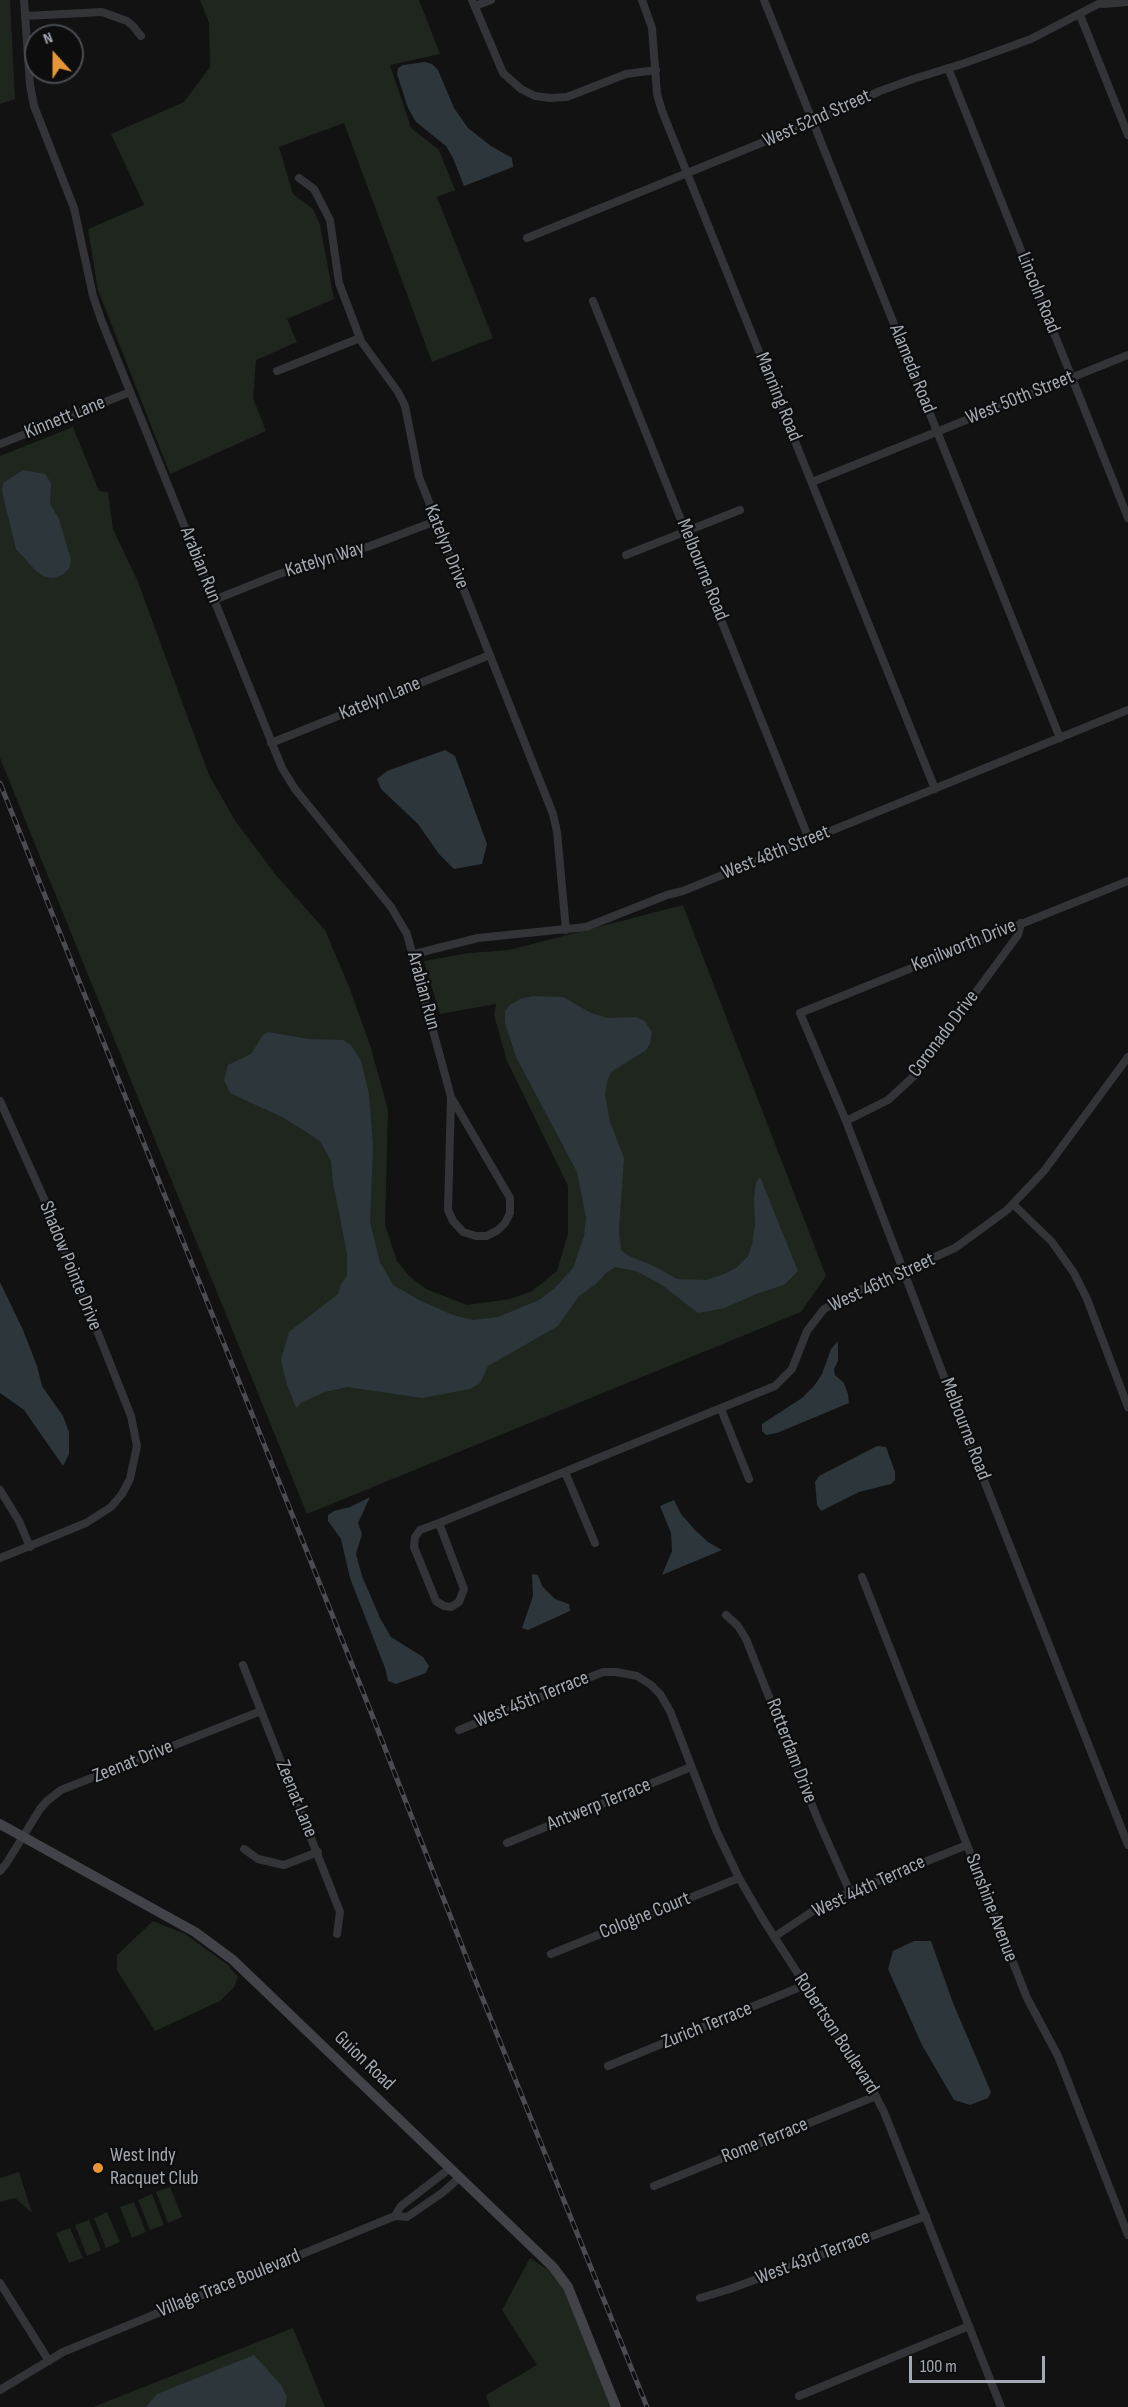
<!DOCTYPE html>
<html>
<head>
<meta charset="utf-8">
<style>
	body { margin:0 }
	#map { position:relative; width:1128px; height:2407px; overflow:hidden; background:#121213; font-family:"Sofia Sans Condensed",sans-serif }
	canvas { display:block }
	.north { position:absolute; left:24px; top:24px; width:60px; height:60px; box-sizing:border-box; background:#0d0d0e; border:2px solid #494c50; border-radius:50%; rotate:339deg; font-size:16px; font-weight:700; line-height:24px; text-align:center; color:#a4aab3 }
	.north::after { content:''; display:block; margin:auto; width:21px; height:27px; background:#e69636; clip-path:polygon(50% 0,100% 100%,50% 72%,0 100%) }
	.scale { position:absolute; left:909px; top:2356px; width:136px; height:27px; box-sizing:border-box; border:3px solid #a4aab3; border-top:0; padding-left:8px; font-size:18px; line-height:21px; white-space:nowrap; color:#a4aab3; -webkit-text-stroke:4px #0d0d0e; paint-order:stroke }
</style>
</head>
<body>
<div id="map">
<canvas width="1128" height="2407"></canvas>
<div class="north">N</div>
<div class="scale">100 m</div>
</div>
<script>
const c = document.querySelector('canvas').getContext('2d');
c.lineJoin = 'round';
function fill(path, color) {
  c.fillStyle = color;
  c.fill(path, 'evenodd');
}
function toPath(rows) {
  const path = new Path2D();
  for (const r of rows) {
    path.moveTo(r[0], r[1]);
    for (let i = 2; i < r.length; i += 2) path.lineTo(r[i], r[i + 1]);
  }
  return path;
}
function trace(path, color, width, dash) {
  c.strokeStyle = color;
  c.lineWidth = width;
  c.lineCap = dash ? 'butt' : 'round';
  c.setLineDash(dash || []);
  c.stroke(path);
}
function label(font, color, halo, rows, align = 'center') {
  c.font = font + ' "Sofia Sans Condensed",sans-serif';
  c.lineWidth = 4.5;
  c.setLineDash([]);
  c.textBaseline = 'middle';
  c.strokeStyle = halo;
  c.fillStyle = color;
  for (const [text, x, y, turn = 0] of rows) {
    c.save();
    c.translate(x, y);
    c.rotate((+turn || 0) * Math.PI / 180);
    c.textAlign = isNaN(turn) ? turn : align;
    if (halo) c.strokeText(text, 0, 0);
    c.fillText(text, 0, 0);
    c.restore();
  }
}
fill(toPath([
	[0,0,10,0,15,99,0,104],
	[200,0,419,0,440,54,390,65,411,128,439,150,455,190,437,197,493,338,432,362,344,123,279,147,293,194,313,209,320,225,334,299,287,319,297,342,256,360,253,398,266,431,170,474,98,290,88,229,144,205,111,134,184,102,210,67,209,23],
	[73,427,99,491,108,492,113,529,138,582,209,775,236,822,275,874,325,930,350,989,371,1048,388,1110,385,1225,397,1261,408,1275,426,1289,467,1305,510,1299,532,1291,557,1271,568,1234,568,1186,507,1061,494,1015,496,1004,440,1014,424,961,469,953,509,950,683,905,826,1276,801,1312,307,1514,0,758,0,456],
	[153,1921,185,1934,228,1965,238,1977,234,1987,220,2001,155,2031,117,1970,117,1955],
	[19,2172,32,2213,15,2198,0,2202,0,2178],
	[170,2187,182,2217,168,2223,156,2192],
	[152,2194,164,2225,150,2230,138,2200],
	[134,2202,146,2232,132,2238,120,2207],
	[107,2212,120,2242,106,2248,94,2218],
	[89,2220,101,2250,87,2256,75,2225],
	[70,2228,83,2258,69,2263,56,2233],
	[530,2258,564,2280,616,2407,490,2407,486,2395,537,2365,502,2310],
	[293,2328,325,2407,93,2407]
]), '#1e261e');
fill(toPath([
	[425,62,432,64,438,70,454,108,468,128,491,146,512,158,513,167,464,186,453,158,446,146,416,122,408,108,397,74,398,68,403,65],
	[23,470,45,474,51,483,50,504,59,519,71,560,70,567,64,574,54,578,45,577,36,571,16,549,2,491,3,483],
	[445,750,455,756,487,844,482,864,454,869,439,854,418,824,381,789,377,779,387,771],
	[533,996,563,997,591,1013,607,1018,636,1017,645,1021,652,1033,650,1044,645,1051,611,1072,607,1082,605,1094,610,1122,624,1158,619,1230,621,1250,627,1255,654,1266,677,1279,706,1280,724,1274,736,1268,748,1256,752,1245,755,1225,754,1198,756,1182,760,1177,798,1271,784,1285,756,1294,725,1308,698,1313,662,1285,636,1271,615,1267,605,1274,596,1284,579,1296,558,1326,488,1366,480,1383,470,1389,422,1398,347,1387,325,1392,302,1402,296,1408,286,1382,281,1360,289,1332,338,1294,341,1284,347,1276,347,1254,333,1182,331,1161,320,1141,284,1118,230,1093,224,1080,228,1065,251,1054,263,1035,268,1032,309,1039,343,1040,351,1045,361,1061,369,1094,373,1148,370,1222,380,1262,393,1285,421,1301,453,1315,473,1320,498,1317,539,1300,554,1289,573,1268,584,1236,586,1218,577,1172,516,1057,505,1023,505,1011,510,1005,520,999],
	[0,1282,23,1330,37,1366,42,1386,63,1416,69,1432,69,1454,63,1466,24,1410,0,1393],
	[838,1341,838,1361,834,1369,835,1375,844,1383,848,1394,849,1403,777,1433,766,1435,762,1431,762,1424,802,1398,814,1386,822,1374,831,1349],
	[877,1446,886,1447,895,1472,895,1480,891,1484,859,1492,821,1511,817,1505,816,1493,815,1482,819,1476],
	[370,1497,358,1523,362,1534,356,1554,362,1576,380,1618,391,1637,423,1657,429,1666,426,1673,396,1684,388,1681,385,1668,350,1578,341,1539,328,1521,328,1515,334,1511,350,1507],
	[674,1500,681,1514,695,1530,708,1542,722,1550,662,1575,672,1551,671,1533,660,1506],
	[532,1574,538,1575,542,1586,555,1599,569,1604,570,1611,528,1630,522,1628,533,1596],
	[914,1941,931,1941,953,2003,991,2092,988,2098,970,2105,954,2100,922,2045,888,1969,893,1951],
	[254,2355,281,2385,287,2397,285,2407,146,2407,157,2394]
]), '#2c363b');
trace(toPath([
	[24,0,30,85,34,106,74,208,93,296,102,322,282,768,295,789,391,907,407,934,451,1097],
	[472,0,503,73,521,89,535,96,550,98,567,97,626,74,656,70],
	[642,0,652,28,657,94,662,111,935,789],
	[764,0,1060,738],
	[1102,4,1128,2],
	[475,6,491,0],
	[1080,15,1128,135],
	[25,16,102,12,127,21,133,26,141,36],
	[948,68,1128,518],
	[299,178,314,189,330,220,339,283,361,341,398,392,405,406,419,477,553,814,557,832,566,930],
	[527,238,813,122,880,91,913,79,965,63,1031,39,1106,0],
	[593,301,809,839],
	[277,371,360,338],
	[0,444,130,392],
	[812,482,1128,355],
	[626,555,740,510],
	[214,600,279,574,370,546,436,521],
	[271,743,490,655],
	[1128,881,800,1013,846,1121,974,1455,1128,1845],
	[414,954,478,938,586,927,667,895,683,891,1128,710],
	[451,1097,510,1198,510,1213,505,1223,498,1230,487,1236,476,1236,463,1232,453,1221,448,1210,451,1097],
	[0,1101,50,1212,131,1416,137,1446,130,1479,122,1494,111,1507,86,1523,0,1558],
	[846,1121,888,1100,914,1076,1018,935,1021,923],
	[1013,1204,1052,1242,1074,1273,1087,1299,1128,1407],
	[721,1409,749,1479],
	[565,1472,595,1543],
	[0,1490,19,1521,30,1547],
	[439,1523,775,1386,792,1369,807,1331,824,1309,862,1289,955,1248,1007,1210,1044,1171,1128,1057],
	[439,1523,464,1589,459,1602,451,1607,444,1606,436,1601,414,1547,415,1537,420,1530,439,1523],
	[862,1577,1027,1998,1058,2056,1128,2235],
	[726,1615,738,1626,746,1639,818,1820,850,1892],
	[243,1665,340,1912,337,1934],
	[459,1730,603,1672,616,1672,637,1676,651,1685,660,1694,670,1711,716,1830,739,1878,764,1921,871,2087,884,2112,1001,2407],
	[507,1843,691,1767],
	[244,1849,258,1859,284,1865,318,1852],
	[0,1871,6,1864,40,1809,47,1801,61,1790,261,1711],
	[774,1937,810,1913,850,1892,967,1845],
	[551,1954,739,1878],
	[608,2066,805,1985],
	[654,2186,876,2096],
	[395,2216,407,2217,442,2193,459,2178],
	[0,2283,49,2361],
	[700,2298,730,2289,926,2216],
	[0,2390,63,2352,395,2216,401,2206,449,2169],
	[799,2396,969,2326]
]), '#333438', 8);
trace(toPath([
	[0,1824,195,1932,233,1960,553,2267,568,2287,616,2407]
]), '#414348', 10);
const rail = toPath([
	[0,783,365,1697,476,1982,647,2407]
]);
trace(rail, '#4a4c51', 5);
trace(rail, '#0d0d0e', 3, [9]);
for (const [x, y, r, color] of [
	[98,2168,6,"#e69636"]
]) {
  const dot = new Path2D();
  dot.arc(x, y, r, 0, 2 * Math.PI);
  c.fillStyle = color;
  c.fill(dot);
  trace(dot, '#0d0d0e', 2);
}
label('20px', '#a4aab3', '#0d0d0e', [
	["West 52nd Street",817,119,-24],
	["Lincoln Road",1038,293,68],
	["Alameda Road",912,369,68],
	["Manning Road",778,397,68],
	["West 50th Street",1020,398,-22],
	["Kinnett Lane",65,418,-22],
	["Katelyn Drive",446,547,68],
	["Katelyn Way",325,560,-17],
	["Arabian Run",200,565,68],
	["Melbourne Road",702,570,68],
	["Katelyn Lane",380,699,-22],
	["West 48th Street",776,853,-22],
	["Kenilworth Drive",964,946,-22],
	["Arabian Run",423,991,75],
	["Coronado Drive",944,1034,-53],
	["Shadow Pointe Drive",70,1266,68],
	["West 46th Street",882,1283,-25],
	["Melbourne Road",965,1429,69],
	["West 45th Terrace",532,1700,-22],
	["Rotterdam Drive",791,1751,69],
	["Zeenat Drive",133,1762,-22],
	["Zeenat Lane",296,1799,68],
	["Antwerp Terrace",599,1805,-22],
	["West 44th Terrace",869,1887,-25],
	["Sunshine Avenue",991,1908,69],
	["Cologne Court",645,1916,-22],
	["Zurich Terrace",707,2026,-22],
	["Robertson Boulevard",836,2034,57],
	["Guion Road",364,2061,44],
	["Rome Terrace",765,2141,-22],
	["West 43rd Terrace",813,2258,-21],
	["Village Trace Boulevard",229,2284,-22]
]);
label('20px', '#a4aab3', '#0d0d0e', [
	["West Indy",110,2156],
	["Racquet Club",110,2179]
], 'left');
</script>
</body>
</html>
